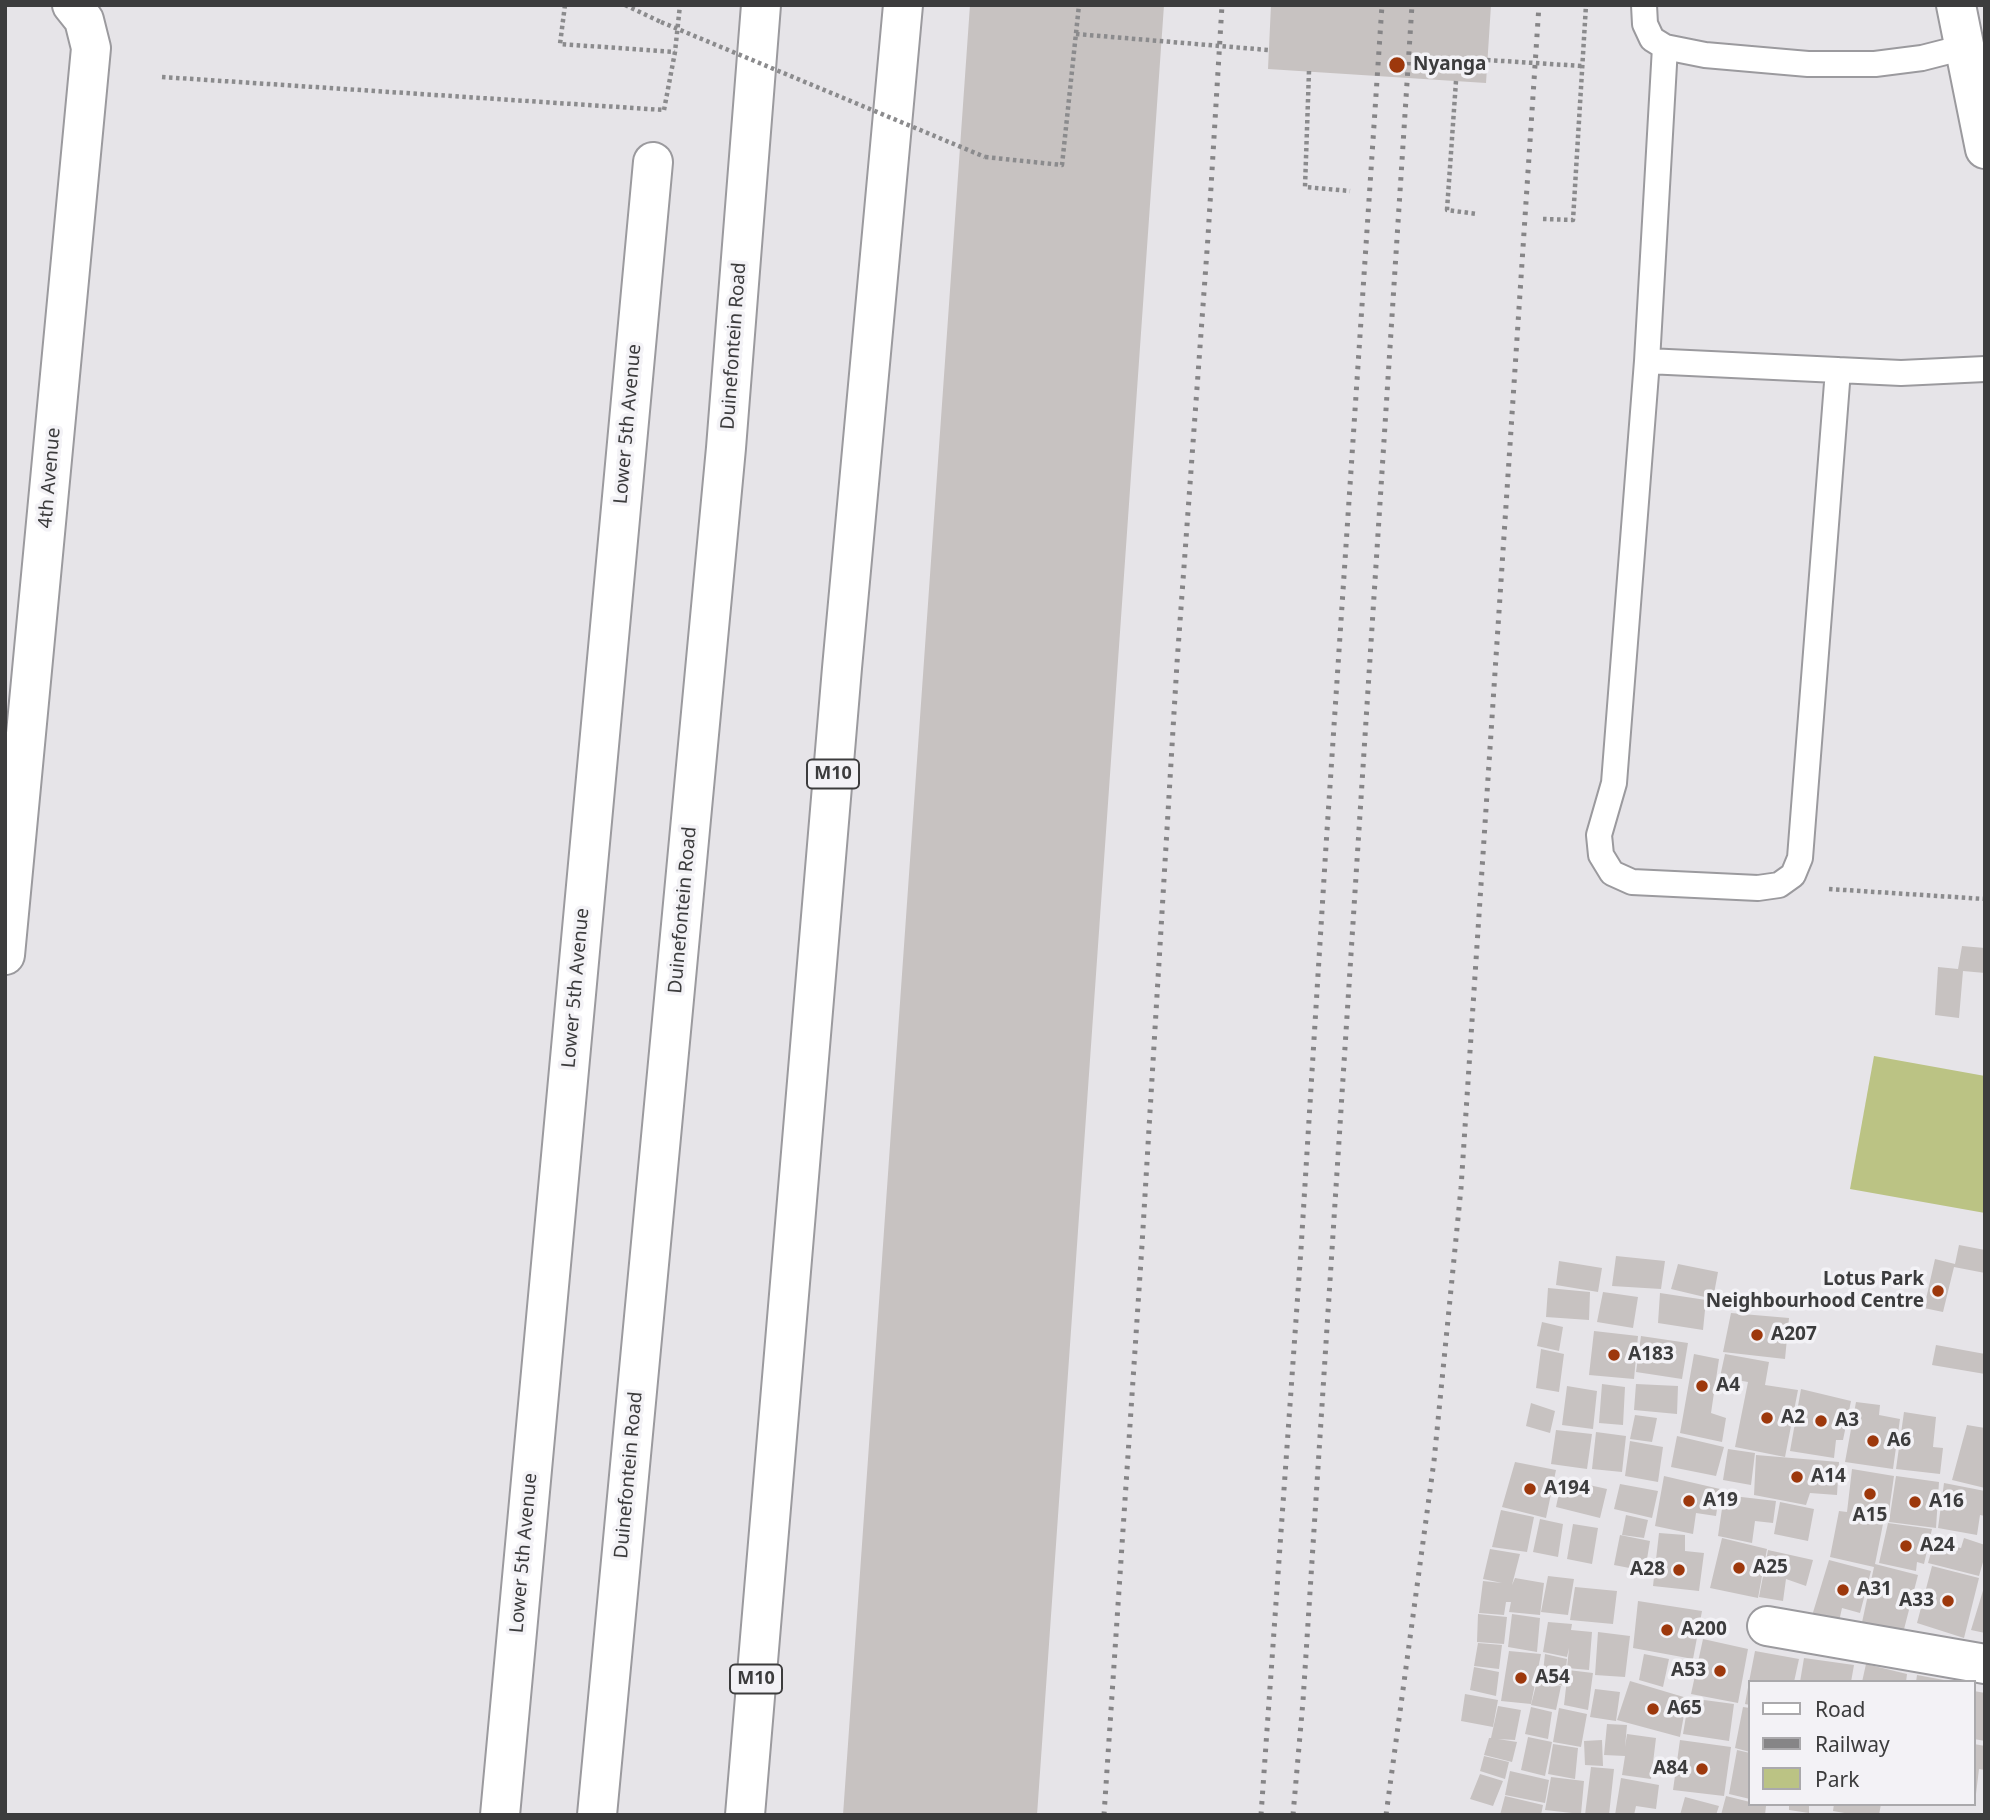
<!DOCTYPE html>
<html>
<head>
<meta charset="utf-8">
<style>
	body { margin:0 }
	#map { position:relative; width:1990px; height:1820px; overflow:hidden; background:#e6e4e8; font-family:"Noto Sans",sans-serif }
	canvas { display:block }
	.frame { position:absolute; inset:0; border:7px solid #3c3c3d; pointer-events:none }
	.legend { position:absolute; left:1748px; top:1680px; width:228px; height:126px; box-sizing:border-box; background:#f3f2f6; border:2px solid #aaa9ac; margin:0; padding:9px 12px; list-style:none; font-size:21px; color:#3c3c3d }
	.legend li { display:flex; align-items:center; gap:14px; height:35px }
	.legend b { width:35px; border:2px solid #aaa9ac }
</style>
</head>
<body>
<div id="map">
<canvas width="1990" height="1820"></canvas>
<div class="frame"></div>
<ul class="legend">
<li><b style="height:9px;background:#fff"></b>Road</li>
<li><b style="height:9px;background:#868587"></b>Railway</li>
<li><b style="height:19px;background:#bbc384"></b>Park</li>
</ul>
</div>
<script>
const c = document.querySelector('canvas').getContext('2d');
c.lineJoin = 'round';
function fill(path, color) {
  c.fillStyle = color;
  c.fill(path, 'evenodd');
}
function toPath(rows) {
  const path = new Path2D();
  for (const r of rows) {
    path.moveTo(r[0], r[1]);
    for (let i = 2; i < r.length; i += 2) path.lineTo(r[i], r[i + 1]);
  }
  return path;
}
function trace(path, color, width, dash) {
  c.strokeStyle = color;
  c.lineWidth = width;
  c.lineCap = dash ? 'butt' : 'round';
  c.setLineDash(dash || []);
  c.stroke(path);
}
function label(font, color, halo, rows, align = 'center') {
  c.font = font + ' "Noto Sans",sans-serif';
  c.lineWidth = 7;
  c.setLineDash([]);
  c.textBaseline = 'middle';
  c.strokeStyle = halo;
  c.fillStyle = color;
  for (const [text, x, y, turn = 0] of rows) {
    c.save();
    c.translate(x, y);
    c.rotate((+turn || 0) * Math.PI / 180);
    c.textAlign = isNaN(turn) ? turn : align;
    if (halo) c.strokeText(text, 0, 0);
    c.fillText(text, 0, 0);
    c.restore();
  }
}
fill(toPath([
	[1874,1056,1985,1076,1985,1213,1850,1189]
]), '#bbc384');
fill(toPath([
	[970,5,1164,5,1037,1815,843,1815],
	[1271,5,1491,5,1486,83,1268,69],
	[1962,946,1985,948,1985,973,1963,971,1959,1018,1935,1015,1938,967,1958,969],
	[1959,1245,1985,1250,1985,1273,1954,1267,1943,1312,1924,1308,1935,1259,1955,1264],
	[1616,1256,1665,1261,1661,1289,1612,1286],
	[1559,1261,1602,1268,1598,1292,1556,1285],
	[1678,1264,1718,1272,1713,1299,1671,1289],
	[1548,1288,1590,1292,1589,1320,1546,1317],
	[1603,1292,1638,1297,1633,1328,1597,1322],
	[1660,1293,1706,1300,1703,1330,1658,1323],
	[1731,1313,1789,1318,1785,1359,1723,1352],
	[1542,1322,1563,1327,1559,1351,1537,1346],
	[1594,1331,1638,1336,1634,1379,1589,1375],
	[1641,1336,1688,1343,1682,1379,1636,1372],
	[1936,1345,1985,1354,1985,1374,1932,1365],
	[1541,1349,1564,1354,1559,1392,1536,1388],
	[1694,1354,1719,1359,1711,1413,1726,1418,1722,1442,1680,1433],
	[1725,1354,1769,1362,1765,1385,1798,1390,1785,1457,1735,1447,1748,1382,1720,1377],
	[1602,1384,1625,1387,1623,1425,1599,1423],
	[1636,1384,1678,1386,1677,1414,1634,1410],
	[1567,1386,1597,1391,1593,1429,1562,1425],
	[1801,1389,1851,1401,1843,1440,1836,1440,1834,1458,1790,1451],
	[1856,1402,1880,1405,1879,1415,1900,1419,1893,1469,1845,1462],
	[1531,1403,1555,1411,1550,1433,1526,1426],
	[1904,1412,1936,1417,1933,1447,1943,1448,1940,1474,1896,1469],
	[1635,1415,1657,1418,1652,1442,1630,1439],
	[1967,1425,1985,1428,1985,1488,1952,1480],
	[1556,1430,1592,1434,1587,1469,1551,1464],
	[1596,1432,1626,1436,1622,1472,1592,1469],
	[1677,1436,1724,1447,1716,1476,1671,1467],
	[1630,1441,1663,1447,1658,1482,1625,1476],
	[1728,1449,1755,1453,1751,1485,1723,1480],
	[1756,1455,1839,1462,1837,1495,1810,1493,1806,1505,1754,1495],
	[1515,1462,1556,1470,1546,1518,1502,1507],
	[1852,1469,1894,1476,1888,1518,1863,1515,1884,1519,1875,1564,1918,1575,1902,1637,1861,1627,1874,1567,1830,1557,1839,1511,1847,1512],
	[1664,1476,1720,1489,1716,1516,1696,1513,1693,1534,1655,1526],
	[1896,1476,1939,1482,1936,1528,1889,1522],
	[1562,1479,1607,1489,1600,1518,1556,1507],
	[1944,1483,1985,1491,1985,1516,1980,1515,1977,1535,1938,1528],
	[1620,1484,1658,1491,1652,1518,1614,1509],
	[1724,1495,1776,1501,1773,1523,1755,1521,1752,1543,1718,1536],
	[1780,1502,1814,1509,1808,1541,1774,1534],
	[1501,1510,1534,1517,1527,1552,1492,1547],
	[1626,1515,1648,1520,1644,1538,1622,1535],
	[1540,1519,1563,1524,1558,1557,1533,1552],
	[1888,1523,1932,1529,1924,1564,1917,1562,1916,1571,1879,1563],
	[1573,1524,1598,1528,1592,1564,1567,1559],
	[1659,1533,1685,1535,1685,1551,1704,1553,1699,1591,1653,1586],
	[1620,1535,1650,1541,1645,1571,1614,1565],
	[1722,1538,1767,1549,1758,1598,1710,1588],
	[1964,1538,1985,1545,1985,1555,1979,1576,1928,1563,1934,1542,1961,1548],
	[1490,1549,1520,1554,1512,1585,1515,1578,1544,1583,1540,1615,1509,1612,1511,1602,1506,1602,1504,1615,1479,1613,1483,1581,1502,1583,1483,1579],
	[1768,1550,1813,1560,1806,1586,1786,1579,1783,1601,1759,1597],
	[1829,1560,1871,1571,1860,1613,1842,1608,1838,1626,1811,1619],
	[1932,1566,1979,1578,1964,1638,1917,1623],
	[1548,1576,1574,1579,1568,1615,1541,1612],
	[1985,1584,1985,1633,1971,1630],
	[1575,1587,1617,1591,1613,1624,1570,1620],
	[1638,1601,1702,1611,1693,1659,1633,1648],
	[1478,1614,1507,1617,1504,1644,1477,1642],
	[1512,1614,1540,1618,1537,1652,1508,1647],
	[1548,1622,1572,1624,1571,1630,1592,1632,1589,1670,1567,1668,1569,1648,1567,1657,1543,1652],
	[1598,1632,1630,1636,1625,1677,1595,1675],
	[1703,1639,1748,1649,1738,1703,1691,1694],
	[1478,1643,1502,1645,1499,1669,1474,1666],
	[1509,1651,1541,1654,1531,1704,1501,1701],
	[1755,1651,1799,1659,1794,1682,1749,1682],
	[1545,1654,1567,1659,1564,1686,1542,1681],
	[1644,1654,1669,1659,1663,1687,1639,1680],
	[1804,1658,1854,1665,1851,1682,1800,1682],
	[1866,1664,1907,1674,1906,1682,1862,1682],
	[1474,1667,1499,1672,1496,1696,1470,1690],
	[1568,1670,1593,1673,1588,1710,1564,1705],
	[1917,1675,1944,1680,1943,1682,1916,1682],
	[1537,1681,1561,1686,1556,1710,1531,1705],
	[1630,1681,1687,1698,1680,1737,1617,1720],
	[1749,1682,1750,1682,1750,1705,1745,1704],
	[1595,1689,1620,1692,1616,1721,1590,1717],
	[1974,1691,1985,1693,1985,1741,1974,1739],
	[1465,1694,1498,1700,1493,1727,1461,1721],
	[1689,1698,1734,1704,1729,1741,1683,1734],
	[1498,1706,1521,1710,1515,1740,1498,1739,1517,1742,1512,1762,1484,1755,1489,1738,1491,1738],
	[1531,1707,1552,1712,1548,1739,1525,1734],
	[1743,1707,1750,1708,1750,1752,1735,1748],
	[1559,1708,1587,1714,1581,1747,1553,1742],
	[1607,1724,1627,1725,1625,1747,1627,1734,1656,1738,1651,1779,1622,1775,1625,1756,1604,1755],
	[1528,1737,1552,1742,1545,1776,1521,1770],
	[1602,1740,1603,1766,1585,1765,1584,1741],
	[1680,1740,1731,1747,1724,1796,1673,1790],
	[1553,1744,1578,1748,1575,1779,1548,1774],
	[1974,1744,1985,1746,1985,1770,1979,1769,1976,1794],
	[1737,1750,1750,1753,1750,1799,1729,1794],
	[1484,1756,1509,1762,1505,1779,1480,1771],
	[1591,1767,1614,1769,1609,1815,1585,1815],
	[1510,1771,1549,1780,1545,1803,1505,1795],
	[1480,1774,1503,1781,1493,1806,1470,1799],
	[1551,1777,1584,1781,1581,1814,1545,1810],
	[1621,1778,1659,1785,1656,1809,1636,1806,1634,1815,1615,1815],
	[1505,1796,1543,1805,1541,1815,1500,1815],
	[1726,1796,1750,1802,1750,1804,1766,1806,1765,1815,1721,1815],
	[1685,1797,1719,1806,1716,1815,1680,1815],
	[1789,1804,1809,1804,1809,1813,1789,1810],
	[1834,1804,1881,1804,1879,1815,1856,1815,1833,1811]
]), '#c7c2c1');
const service = toPath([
	[1644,5,1645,24,1652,39,1665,47,1705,55,1808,64,1875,64,1922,58,1965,47],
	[1665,47,1647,361,1614,783,1599,835,1601,855,1612,873,1632,882,1758,888,1779,885,1793,875,1800,858,1838,370],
	[1647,361,1901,373,1985,369]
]);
const minor = toPath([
	[5,955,91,48,84,20,72,5],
	[1767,1626,1985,1664],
	[500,1815,653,162]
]);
const tertiary = toPath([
	[1956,5,1985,149]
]);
const primary = toPath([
	[597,1815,726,448,761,5],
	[745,1815,842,668,903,5]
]);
trace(service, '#9b9a9e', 28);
trace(minor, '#9b9a9e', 42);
trace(tertiary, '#9b9a9e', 42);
trace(primary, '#9b9a9e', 42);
trace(toPath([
	[565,5,560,44,675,52],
	[625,5,661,22],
	[1309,71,1305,187,1350,191],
	[162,77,664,110],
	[1456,81,1447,210,1477,214],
	[664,110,675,52,680,5],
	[985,157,1062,165,1079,5],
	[1543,219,1573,220,1586,5],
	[1829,889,1985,899]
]), '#8b8b8d', 4.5, [3.5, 3.5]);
trace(service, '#fff', 24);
trace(minor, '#fff', 38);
trace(tertiary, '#fff', 38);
trace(primary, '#fff', 38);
trace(toPath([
	[1104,1815,1142,1245,1177,663,1208,237,1222,5],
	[1261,1815,1301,1249,1326,846,1382,5],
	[1293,1815,1303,1701,1412,5],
	[1386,1815,1434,1461,1461,1188,1539,5]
]), '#868587', 5, [3.5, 7]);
trace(toPath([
	[661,22,985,157],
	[1076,34,1268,50],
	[1487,60,1582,66]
]), '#8b8b8d', 4.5, [3.5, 3.5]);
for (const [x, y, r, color] of [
	[1397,65,9,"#9d380c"],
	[1938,1291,7,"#9d380c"],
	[1757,1335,7,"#9d380c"],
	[1614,1355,7,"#9d380c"],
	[1702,1386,7,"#9d380c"],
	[1767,1418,7,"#9d380c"],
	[1821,1421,7,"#9d380c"],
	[1873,1441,7,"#9d380c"],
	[1797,1477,7,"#9d380c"],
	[1530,1489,7,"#9d380c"],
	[1870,1494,7,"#9d380c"],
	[1689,1501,7,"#9d380c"],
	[1915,1502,7,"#9d380c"],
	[1906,1546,7,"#9d380c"],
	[1739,1568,7,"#9d380c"],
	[1679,1570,7,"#9d380c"],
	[1843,1590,7,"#9d380c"],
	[1948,1601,7,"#9d380c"],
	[1667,1630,7,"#9d380c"],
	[1720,1671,7,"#9d380c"],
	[1521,1678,7,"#9d380c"],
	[1653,1709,7,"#9d380c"],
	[1702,1769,7,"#9d380c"]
]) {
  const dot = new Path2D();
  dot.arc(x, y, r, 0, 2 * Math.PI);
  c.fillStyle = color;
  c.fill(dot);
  trace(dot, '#f3f2f6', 2.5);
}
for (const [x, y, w] of [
	[833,774,52],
	[756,1679,52]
]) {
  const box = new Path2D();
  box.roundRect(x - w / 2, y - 14.5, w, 29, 5);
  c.fillStyle = '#f3f2f6';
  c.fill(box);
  trace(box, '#3c3c3d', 2);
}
label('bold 18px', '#3c3c3d', null, [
	["M10",833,774],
	["M10",756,1679]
]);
label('bold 19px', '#3c3c3d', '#f3f2f6', [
	["Nyanga",1413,65],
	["Lotus Park",1924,1280,"right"],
	["Neighbourhood Centre",1924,1302,"right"],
	["A207",1771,1335],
	["A183",1628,1355],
	["A4",1716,1386],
	["A2",1781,1418],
	["A3",1835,1421],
	["A6",1887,1441],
	["A14",1811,1477],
	["A194",1544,1489],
	["A19",1703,1501],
	["A16",1929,1502],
	["A15",1870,1516,"center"],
	["A24",1920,1546],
	["A25",1753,1568],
	["A28",1665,1570,"right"],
	["A31",1857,1590],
	["A33",1934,1601,"right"],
	["A200",1681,1630],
	["A53",1706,1671,"right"],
	["A54",1535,1678],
	["A65",1667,1709],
	["A84",1688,1769,"right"]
], 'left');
label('19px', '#3c3c3d', '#f3f2f6', [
	["Duinefontein Road",734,346,-86],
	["Lower 5th Avenue",628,424,-85],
	["4th Avenue",50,478,-85],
	["Duinefontein Road",683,910,-85],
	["Lower 5th Avenue",576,988,-85],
	["Duinefontein Road",629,1475,-85],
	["Lower 5th Avenue",524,1553,-85]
]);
</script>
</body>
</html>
